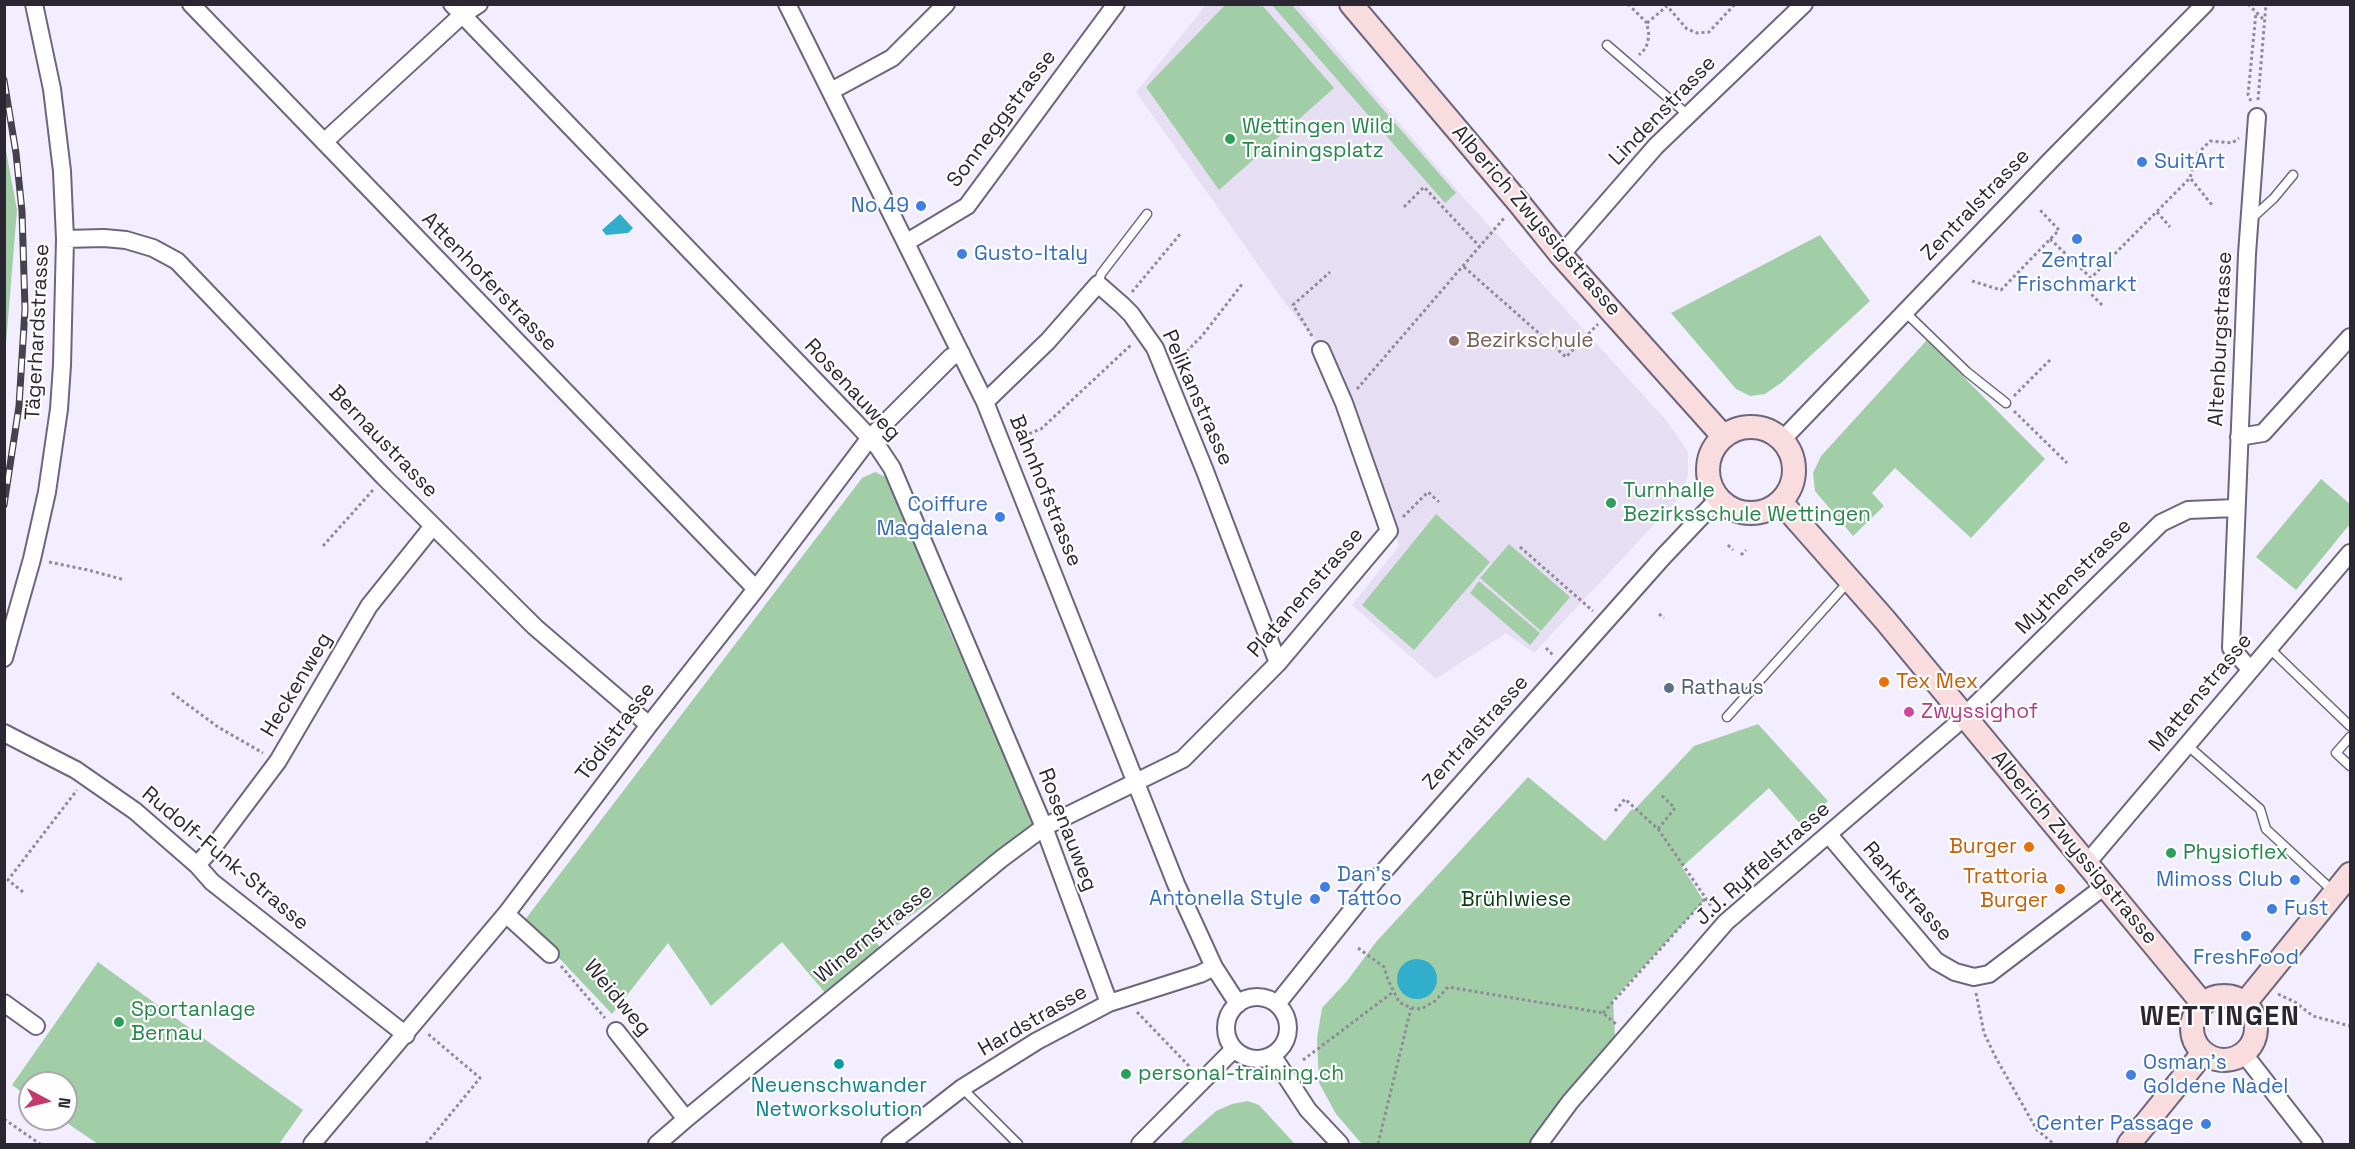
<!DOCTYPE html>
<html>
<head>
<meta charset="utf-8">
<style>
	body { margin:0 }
	#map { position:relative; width:2355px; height:1149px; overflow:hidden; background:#f3eeff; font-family:"Space Grotesk",sans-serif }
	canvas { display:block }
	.frame { position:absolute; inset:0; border:6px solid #2b2732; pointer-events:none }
	.north { position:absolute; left:18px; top:1071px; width:60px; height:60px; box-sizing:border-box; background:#fefefe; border:2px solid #aaa8ac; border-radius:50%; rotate:97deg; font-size:16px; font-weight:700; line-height:24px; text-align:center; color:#2b2732 }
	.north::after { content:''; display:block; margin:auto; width:21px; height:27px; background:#c5396c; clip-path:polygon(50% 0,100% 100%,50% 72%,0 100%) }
</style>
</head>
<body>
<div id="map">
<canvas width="2355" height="1149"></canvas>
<div class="frame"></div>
<div class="north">N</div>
</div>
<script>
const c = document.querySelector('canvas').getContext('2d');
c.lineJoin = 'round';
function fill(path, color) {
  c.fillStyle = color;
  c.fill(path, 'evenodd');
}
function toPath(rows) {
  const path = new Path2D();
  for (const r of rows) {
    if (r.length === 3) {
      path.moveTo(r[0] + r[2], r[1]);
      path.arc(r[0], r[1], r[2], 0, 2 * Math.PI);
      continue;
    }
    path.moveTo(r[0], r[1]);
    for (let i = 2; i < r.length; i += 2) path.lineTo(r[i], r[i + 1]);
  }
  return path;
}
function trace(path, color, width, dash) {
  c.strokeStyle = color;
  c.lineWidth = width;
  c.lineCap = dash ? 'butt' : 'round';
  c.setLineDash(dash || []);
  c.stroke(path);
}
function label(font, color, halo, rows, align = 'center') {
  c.font = font + ' "Space Grotesk",sans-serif';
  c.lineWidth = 4.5;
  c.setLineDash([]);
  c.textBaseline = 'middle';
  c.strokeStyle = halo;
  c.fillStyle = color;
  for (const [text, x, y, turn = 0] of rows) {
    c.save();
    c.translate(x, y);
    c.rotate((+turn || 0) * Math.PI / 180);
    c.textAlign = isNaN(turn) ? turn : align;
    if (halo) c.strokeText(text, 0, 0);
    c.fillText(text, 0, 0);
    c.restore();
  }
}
fill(toPath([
	[1206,5,1298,5,1464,198,1666,420,1688,452,1688,476,1679,498,1534,653,1506,633,1436,679,1352,605,1399,546,1343,374,1288,307,1136,92]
]), '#e6dff4');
fill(toPath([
	[1261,4,1334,88,1219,190,1146,87,1225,5],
	[1272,5,1292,5,1456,193,1445,203],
	[5,145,17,210,5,356],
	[1820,235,1870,301,1781,383,1765,394,1750,396,1736,389,1671,313],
	[1927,340,2045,459,1971,538,1895,468,1872,493,1884,506,1853,536,1815,491,1813,473,1821,456],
	[875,472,888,478,949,630,1039,825,875,941,881,948,827,995,782,942,711,1006,668,943,612,1014,524,921,862,478],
	[2321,479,2350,504,2350,524,2296,590,2256,557],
	[1436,514,1490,562,1414,650,1362,605],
	[1509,544,1570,597,1541,631,1480,578],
	[1479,581,1540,633,1530,645,1470,593],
	[1758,724,1828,801,1802,826,1769,788,1682,867,1704,901,1613,1000,1615,1037,1532,1144,1362,1144,1336,1114,1319,1083,1317,1038,1322,1008,1347,981,1376,942,1528,777,1605,841,1632,809,1634,810,1694,746],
	[98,962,303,1110,279,1144,98,1144,61,1119,66,1119,66,1083,30,1083,30,1098,12,1085],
	[1248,1101,1259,1105,1295,1144,1179,1144,1216,1111,1232,1104]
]), '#a2cea7');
fill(toPath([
	[620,214,633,228,628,233,606,235,602,230],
	[1417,979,20]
]), '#30aecc');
const lane = toPath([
	[1607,45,1688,115],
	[2251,219,2274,198,2293,175],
	[1098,284,1101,274,1147,214],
	[1905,312,1967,372,2006,403],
	[2269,648,2350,726],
	[1727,717,1850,580],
	[2350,737,2336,753,2350,766],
	[2187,745,2260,809,2266,829,2333,891],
	[962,1088,1018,1144]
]);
const street = toPath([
	[191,4,756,589],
	[452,4,855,422,878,447,892,468,1044,827,1109,1003],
	[787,4,985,402,1176,884,1214,967,1238,1004],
	[831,91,892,58,946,4],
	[324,142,462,15,479,4],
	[65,239,104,238,126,240,153,248,177,261,384,477,535,627,649,725],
	[907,242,967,206,1116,4],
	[1561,255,1656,146,1804,4],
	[985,402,1048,341,1098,284,1122,305,1131,314,1155,348,1205,471,1278,663],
	[2239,437,2263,433,2350,337],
	[1782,440,2051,160,2205,4],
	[4,658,32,559,47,492,59,409,62,365,65,239,62,171,52,89,34,4],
	[2250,669,2231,648,2247,254,2257,117],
	[4,733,76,770,135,811,197,865,212,882,406,1035],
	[1829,835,1936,961,1955,972,1974,977,1989,974,2106,885],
	[2087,863,2350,553],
	[197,865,215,845,278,761,369,606,433,526],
	[506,914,550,954],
	[1257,1028,31],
	[4,1003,36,1026],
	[1277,1004,1376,880,1663,557,1718,499],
	[616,1031,686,1119],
	[2244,1054,2314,1144],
	[1272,1055,1308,1110,1340,1144],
	[312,1144,506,914,649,725,756,589,869,439,951,357,961,353],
	[657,1144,686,1119,1001,859,1044,827,1183,759,1278,663,1389,531,1344,403,1321,350],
	[890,1144,962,1088,1037,1041,1109,1003,1200,974,1214,967],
	[1140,1144,1234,1049],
	[1539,1144,1570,1102,1726,922,1952,728,2161,523,2188,510,2235,508]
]);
const secondary = toPath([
	[1351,4,1519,203,1561,255,1723,436],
	[1751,470,43],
	[1781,502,1885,620,2203,1004],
	[2224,1028,32],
	[2245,1003,2350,874],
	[2129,1144,2203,1053]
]);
trace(lane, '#6c657d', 11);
trace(street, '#6c657d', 20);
trace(secondary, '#6c657d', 26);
trace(toPath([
	[1628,4,1647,23,1649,36,1646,48,1639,55],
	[2248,4,2265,21],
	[1647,23,1667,6,1687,29,1697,33,1709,32,1735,4],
	[2258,100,2266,4],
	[2251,101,2248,95,2256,12],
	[2191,179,2212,205],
	[1404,207,1424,187,1481,248],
	[2157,212,2170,227],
	[2050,239,2091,278],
	[1464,267,1566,357,1598,324],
	[1972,281,2001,290,2059,230,2039,209],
	[1132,292,1181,233],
	[2102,305,2083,286,2190,178,2196,155,2210,141,2232,143,2239,138],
	[1312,336,1293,305,1330,272],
	[1178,360,1202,336,1243,283],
	[1357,389,1505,217],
	[2014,396,2051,359],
	[2014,411,2067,463],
	[1018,438,1041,429,1132,344],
	[1403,517,1428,492,1439,502],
	[1728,545,1733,550],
	[323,546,373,490],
	[1520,547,1593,611],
	[1741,555,1746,550],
	[49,562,88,570,125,580],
	[1659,614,1664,618],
	[1546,648,1554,656],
	[172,693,218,727,263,753],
	[1615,811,1625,799,1658,829,1714,910],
	[1658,829,1675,808,1660,794],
	[23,892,8,880,77,790],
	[1358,948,1384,967,1388,980,1399,1002,1411,1008,1421,1009,1435,1001,1448,987,1603,1013,1616,1024],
	[561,966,605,1018],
	[1976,993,1984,1033,1996,1058,2037,1130,2054,1144],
	[2278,994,2295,1002,2313,1016,2350,1026],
	[1137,1012,1189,1066],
	[1603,1013,1706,898],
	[1303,1060,1393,992],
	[4,1119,40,1144],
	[426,1144,480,1078,427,1033],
	[1378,1144,1411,1008]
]), '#8f8b99', 3, [3, 3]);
trace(lane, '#fff', 8);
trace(street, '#fff', 16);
trace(secondary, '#f9dcdd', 22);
const rail = toPath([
	[4,80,16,153,22,211,25,309,19,406,4,505]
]);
trace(rail, '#46424d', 7);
trace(rail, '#fefefe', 4.5, [14]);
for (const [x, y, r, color] of [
	[1230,139,6,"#2e9e5b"],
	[2142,162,6,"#3f7fe0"],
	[921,206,6,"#3f7fe0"],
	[2077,239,6,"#3f7fe0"],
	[962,254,6,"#3f7fe0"],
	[1454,341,6,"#8d6e63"],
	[1611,503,6,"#2e9e5b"],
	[1000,517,6,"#3f7fe0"],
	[1884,682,6,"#e8710a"],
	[1669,688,6,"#5c6f8a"],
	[1909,712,6,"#d1479c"],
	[2029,847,6,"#e8710a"],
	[2171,853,6,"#2e9e5b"],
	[2295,880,6,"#3f7fe0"],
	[1325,887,6,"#3f7fe0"],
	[2060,889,6,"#e8710a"],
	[1315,899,6,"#3f7fe0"],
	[2272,909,6,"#3f7fe0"],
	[2246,936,6,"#3f7fe0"],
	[119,1022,6,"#2e9e5b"],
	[839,1064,6,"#0f9aa8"],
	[1126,1074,6,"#2e9e5b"],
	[2131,1075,6,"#3f7fe0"],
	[2206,1124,6,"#3f7fe0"]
]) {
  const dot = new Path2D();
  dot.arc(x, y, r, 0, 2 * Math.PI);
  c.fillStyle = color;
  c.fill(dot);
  trace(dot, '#fefefe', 2);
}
label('21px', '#2b2732', '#fefefe', [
	["Lindenstrasse",1663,111,-46],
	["Sonneggstrasse",1002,119,-53],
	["Zentralstrasse",1976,205,-46],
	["Alberich Zwyssigstrasse",1536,221,49],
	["Attenhoferstrasse",489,282,46],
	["Tägerhardstrasse",38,332,-87],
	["Altenburgstrasse",2221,339,-87],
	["Rosenauweg",852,390,47],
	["Pelikanstrasse",1197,398,66],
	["Bernaustrasse",383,442,46],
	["Bahnhofstrasse",1045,491,68],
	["Mythenstrasse",2074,577,-45],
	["Platanenstrasse",1306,593,-49],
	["Heckenweg",297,685,-59],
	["Mattenstrasse",2201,693,-50],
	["Tödistrasse",616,732,-53],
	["Zentralstrasse",1476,733,-48],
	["Rosenauweg",1067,830,69],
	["Alberich Zwyssigstrasse",2074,848,50],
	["Rudolf-Funk-Strasse",225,859,40],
	["J.J. Ryffelstrasse",1763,864,-42],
	["Rankstrasse",1907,892,49],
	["Winernstrasse",874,934,-39],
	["Weidweg",617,998,50],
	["Hardstrasse",1033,1021,-30]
]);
label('21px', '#27864d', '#fefefe', [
	["Wettingen Wild",1242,127],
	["Trainingsplatz",1242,151],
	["Turnhalle",1623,491],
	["Bezirksschule Wettingen",1623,515],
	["Physioflex",2183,853],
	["Sportanlage",131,1010],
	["Bernau",131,1034],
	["personal-training.ch",1138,1074]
], 'left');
label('21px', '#366cbe', '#fefefe', [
	["SuitArt",2154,162],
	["No 49",909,206,"right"],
	["Gusto-Italy",974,254],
	["Zentral",2077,261,"center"],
	["Frischmarkt",2077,285,"center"],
	["Coiffure",988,505,"right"],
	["Magdalena",988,529,"right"],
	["Dan's",1337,875],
	["Tattoo",1337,899],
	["Mimoss Club",2283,880,"right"],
	["Antonella Style",1303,899,"right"],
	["Fust",2284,909],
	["FreshFood",2246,958,"center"],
	["Osman's",2143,1063],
	["Goldene Nadel",2143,1087],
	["Center Passage",2194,1124,"right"]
], 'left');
label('21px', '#785e54', '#fefefe', [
	["Bezirkschule",1466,341]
], 'left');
label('21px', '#c56008', '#fefefe', [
	["Tex Mex",1896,682,"left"],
	["Burger",2017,847],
	["Trattoria",2048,877],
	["Burger",2048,901]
], 'right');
label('21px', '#4e5e75', '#fefefe', [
	["Rathaus",1681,688]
], 'left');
label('21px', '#b23c85', '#fefefe', [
	["Zwyssighof",1921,712]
], 'left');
label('21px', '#053b14', '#fefefe', [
	["Brühlwiese",1516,900]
]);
label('21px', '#0d838f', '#fefefe', [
	["Neuenschwander",839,1086],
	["Networksolution",839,1110]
]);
c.letterSpacing = '1.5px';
label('bold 27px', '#2b2732', '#fefefe', [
	["WETTINGEN",2220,1018]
]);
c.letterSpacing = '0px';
</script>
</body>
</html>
